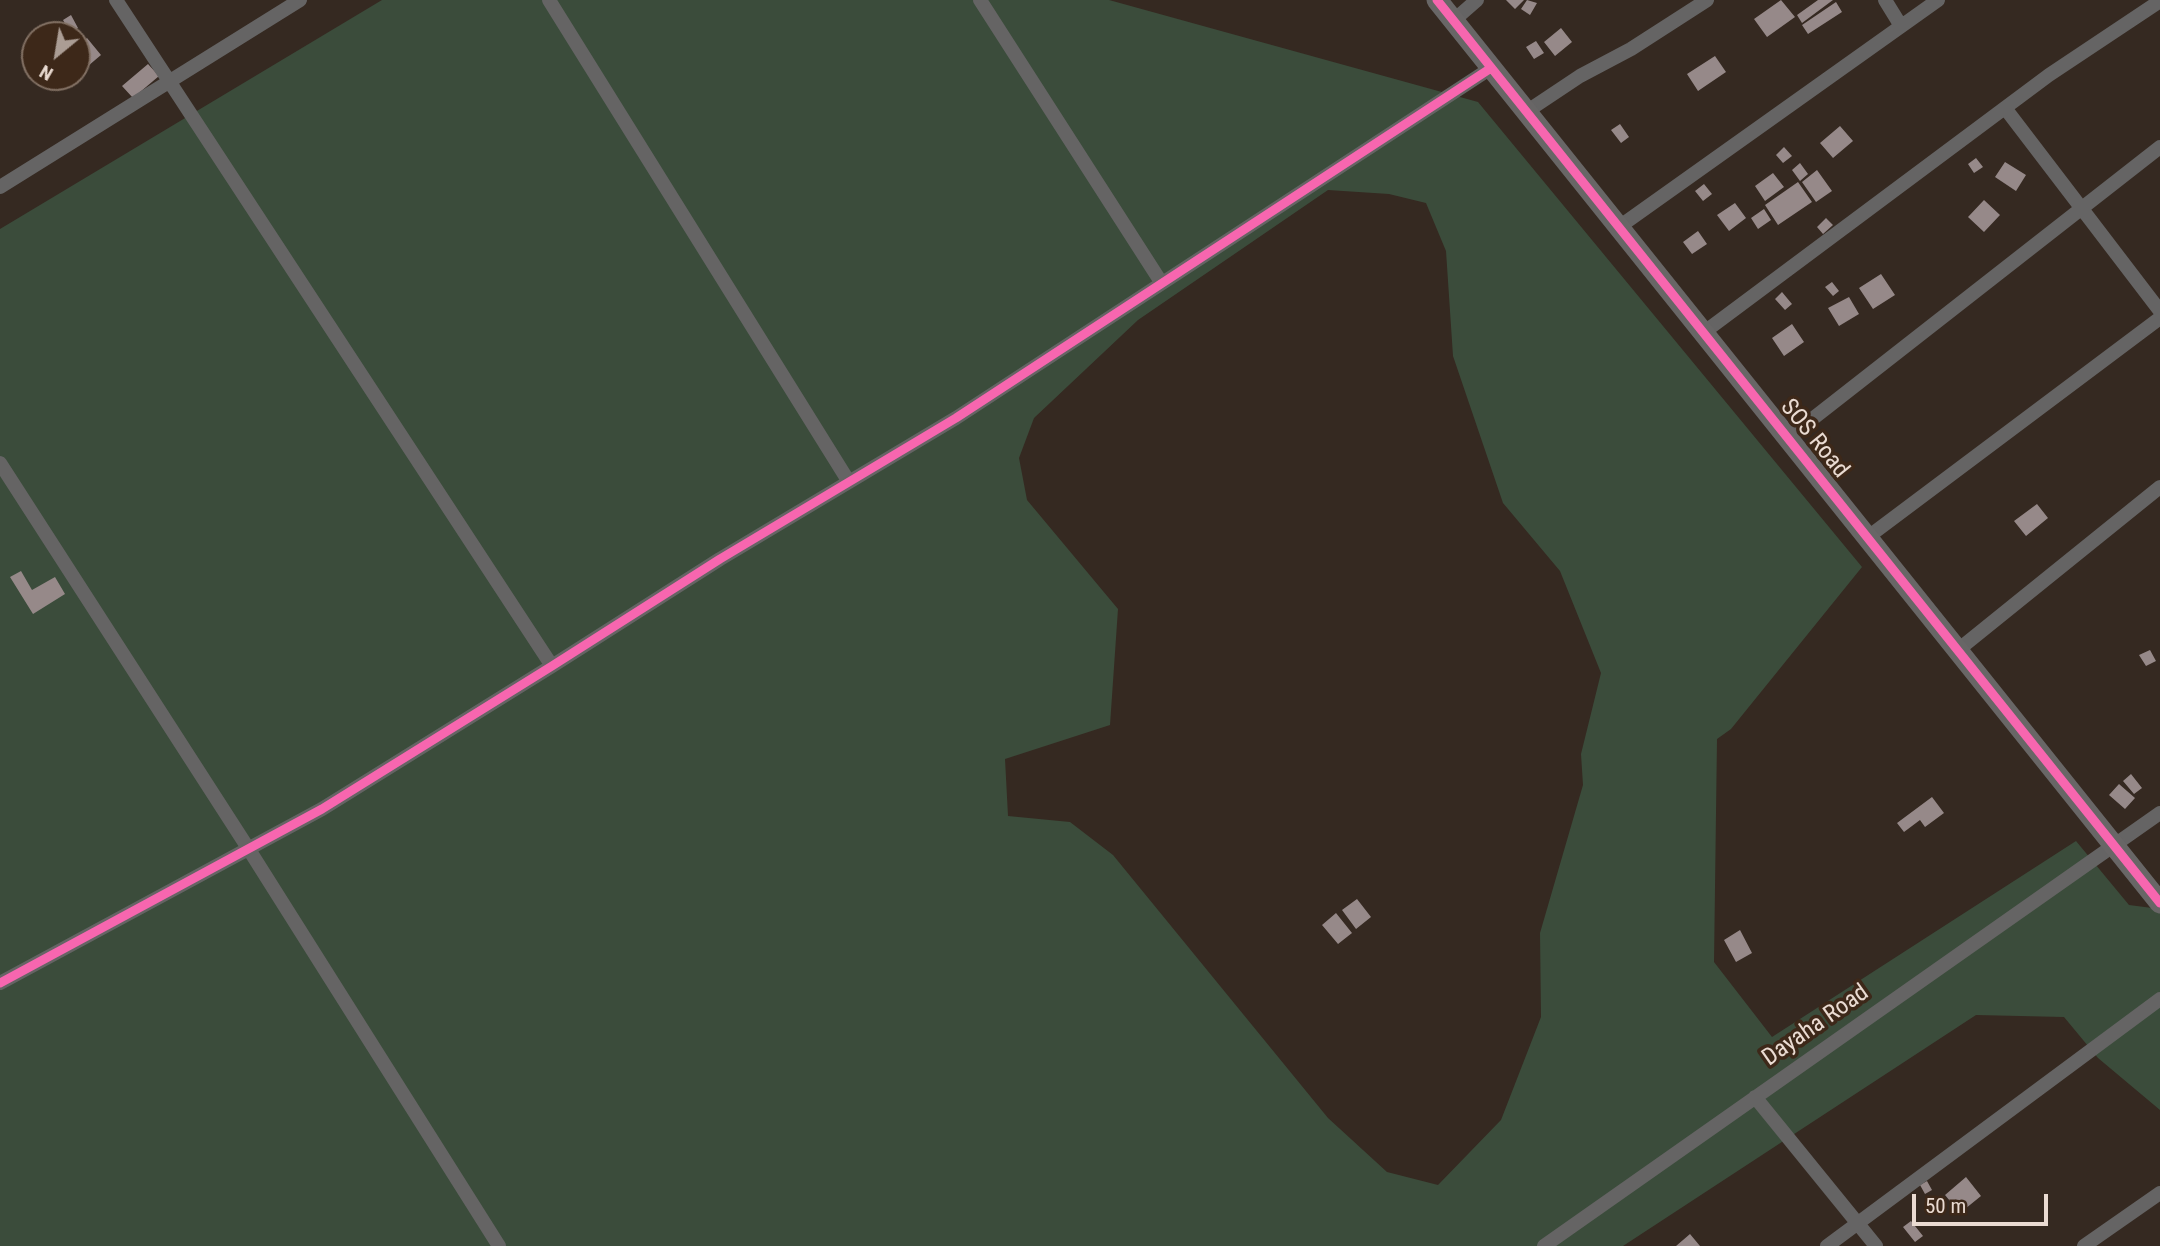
<!DOCTYPE html>
<html>
<head>
<meta charset="utf-8">
<style>
	body { margin:0 }
	#map { position:relative; width:2160px; height:1246px; overflow:hidden; background:#352921; font-family:"Roboto Condensed",sans-serif }
	canvas { display:block }
	.north { position:absolute; left:21px; top:21px; width:70px; height:70px; box-sizing:border-box; background:#3d2819; border:2px solid #827063; border-radius:50%; rotate:210deg; font-size:19px; font-weight:700; line-height:28px; text-align:center; color:#eadbd2 }
	.north::after { content:''; display:block; margin:auto; width:24px; height:32px; background:#ab9d94; clip-path:polygon(50% 0,100% 100%,50% 72%,0 100%) }
	.scale { position:absolute; left:1912px; top:1194px; width:136px; height:32px; box-sizing:border-box; border:4px solid #eadbd2; border-top:0; padding-left:9px; font-size:21px; line-height:24px; white-space:nowrap; color:#eadbd2; -webkit-text-stroke:5px #3d2819; paint-order:stroke }
</style>
</head>
<body>
<div id="map">
<canvas width="2160" height="1246"></canvas>
<div class="north">N</div>
<div class="scale">50 m</div>
</div>
<script>
const c = document.querySelector('canvas').getContext('2d');
c.lineJoin = 'round';
function fill(path, color) {
  c.fillStyle = color;
  c.fill(path, 'evenodd');
}
function toPath(rows) {
  const path = new Path2D();
  for (const r of rows) {
    path.moveTo(r[0], r[1]);
    for (let i = 2; i < r.length; i += 2) path.lineTo(r[i], r[i + 1]);
  }
  return path;
}
function trace(path, color, width, dash) {
  c.strokeStyle = color;
  c.lineWidth = width;
  c.lineCap = dash ? 'butt' : 'round';
  c.setLineDash(dash || []);
  c.stroke(path);
}
function label(font, color, halo, rows, align = 'center') {
  c.font = font + ' "Roboto Condensed",sans-serif';
  c.lineWidth = 7;
  c.setLineDash([]);
  c.textBaseline = 'middle';
  c.strokeStyle = halo;
  c.fillStyle = color;
  for (const [text, x, y, turn = 0] of rows) {
    c.save();
    c.translate(x, y);
    c.rotate((+turn || 0) * Math.PI / 180);
    c.textAlign = isNaN(turn) ? turn : align;
    if (halo) c.strokeText(text, 0, 0);
    c.fillText(text, 0, 0);
    c.restore();
  }
}
fill(toPath([
	[382,0,1109,0,1478,102,1862,567,1731,729,1717,739,1714,962,1772,1037,2076,841,2129,905,2160,909,2160,1110,2098,1058,2064,1017,1976,1015,1623,1246,0,1246,0,229],
	[1328,190,1389,194,1426,203,1446,251,1453,356,1503,503,1560,571,1601,673,1581,754,1583,785,1540,933,1541,1017,1501,1120,1438,1185,1387,1172,1328,1118,1113,855,1070,822,1008,816,1005,759,1110,725,1118,609,1027,500,1019,458,1034,418,1138,320]
]), '#3b4c3b');
fill(toPath([
	[1506,0,1524,0,1515,9],
	[1527,0,1537,3,1530,15,1521,9],
	[1781,0,1795,17,1767,37,1754,19],
	[1818,0,1833,0,1802,23,1797,15],
	[1836,2,1842,12,1808,34,1802,25],
	[71,15,78,28,70,33,63,20],
	[1561,28,1572,42,1555,56,1544,42],
	[87,38,101,55,88,66,77,53,77,46],
	[1536,41,1544,53,1534,59,1526,47],
	[1715,56,1726,72,1698,91,1687,74],
	[148,64,159,76,133,98,122,86],
	[1620,124,1629,137,1621,143,1611,130],
	[1840,126,1853,141,1833,158,1820,143],
	[1784,147,1792,156,1783,163,1776,155],
	[1976,158,1983,167,1974,173,1968,164],
	[2005,162,2026,175,2016,191,1995,177],
	[1800,163,1808,174,1800,181,1792,170],
	[1817,170,1832,191,1816,202,1802,182],
	[1773,173,1784,187,1765,201,1755,186],
	[1798,182,1812,202,1778,225,1765,205],
	[1704,184,1712,194,1703,201,1695,191],
	[1984,200,2000,215,1984,232,1968,217],
	[1735,203,1746,218,1729,231,1717,215],
	[1764,209,1771,220,1758,229,1751,218],
	[1826,218,1833,225,1823,234,1817,227],
	[1698,231,1707,244,1692,254,1683,242],
	[1881,274,1895,295,1873,309,1859,288],
	[1832,282,1839,291,1833,296,1825,287],
	[1782,292,1792,304,1785,310,1775,299],
	[1849,297,1859,314,1839,326,1828,308],
	[1792,324,1804,342,1784,356,1772,338],
	[2037,504,2048,518,2026,536,2014,521],
	[21,571,32,590,55,577,65,594,33,614,10,577],
	[2150,650,2156,661,2146,666,2139,655],
	[2131,774,2142,788,2134,794,2123,781],
	[2119,784,2135,798,2125,809,2109,795],
	[1932,797,1944,813,1925,827,1920,820,1904,832,1897,823],
	[1357,899,1371,917,1356,929,1342,910],
	[1336,913,1352,933,1338,944,1322,925],
	[1740,930,1752,953,1736,962,1724,940],
	[1966,1177,1981,1196,1960,1213,1945,1195],
	[1927,1181,1932,1190,1925,1194,1920,1185],
	[1911,1221,1923,1236,1915,1242,1903,1227],
	[1690,1234,1700,1246,1676,1246]
]), '#968989');
trace(toPath([
	[116,0,552,666],
	[549,0,849,482],
	[980,0,1161,282],
	[1885,0,1901,26],
	[1453,21,1477,0],
	[2005,108,2160,311],
	[1526,112,1580,76,1631,49,1707,0],
	[0,187,300,0],
	[1619,227,1938,0],
	[1703,333,2049,75,2160,1],
	[1788,438,2160,147],
	[0,463,248,848,499,1246],
	[1868,537,2160,318],
	[1958,650,2160,487],
	[0,983,322,809,552,666,720,559,956,418,1491,68],
	[1755,1097,1876,1246],
	[1544,1246,2160,813],
	[1827,1246,2160,999],
	[2084,1246,2160,1193]
]), '#656464', 14);
trace(toPath([
	[1437,0,2160,903]
]), '#686666', 21);
trace(toPath([
	[1437,0,2160,903],
	[0,983,322,809,552,666,720,559,956,418,1491,68]
]), '#f766af', 9);
label('24px', '#eadbd2', '#3d2819', [
	["SOS Road",1814,439,51],
	["Dayaha Road",1816,1026,-35]
]);
</script>
</body>
</html>
